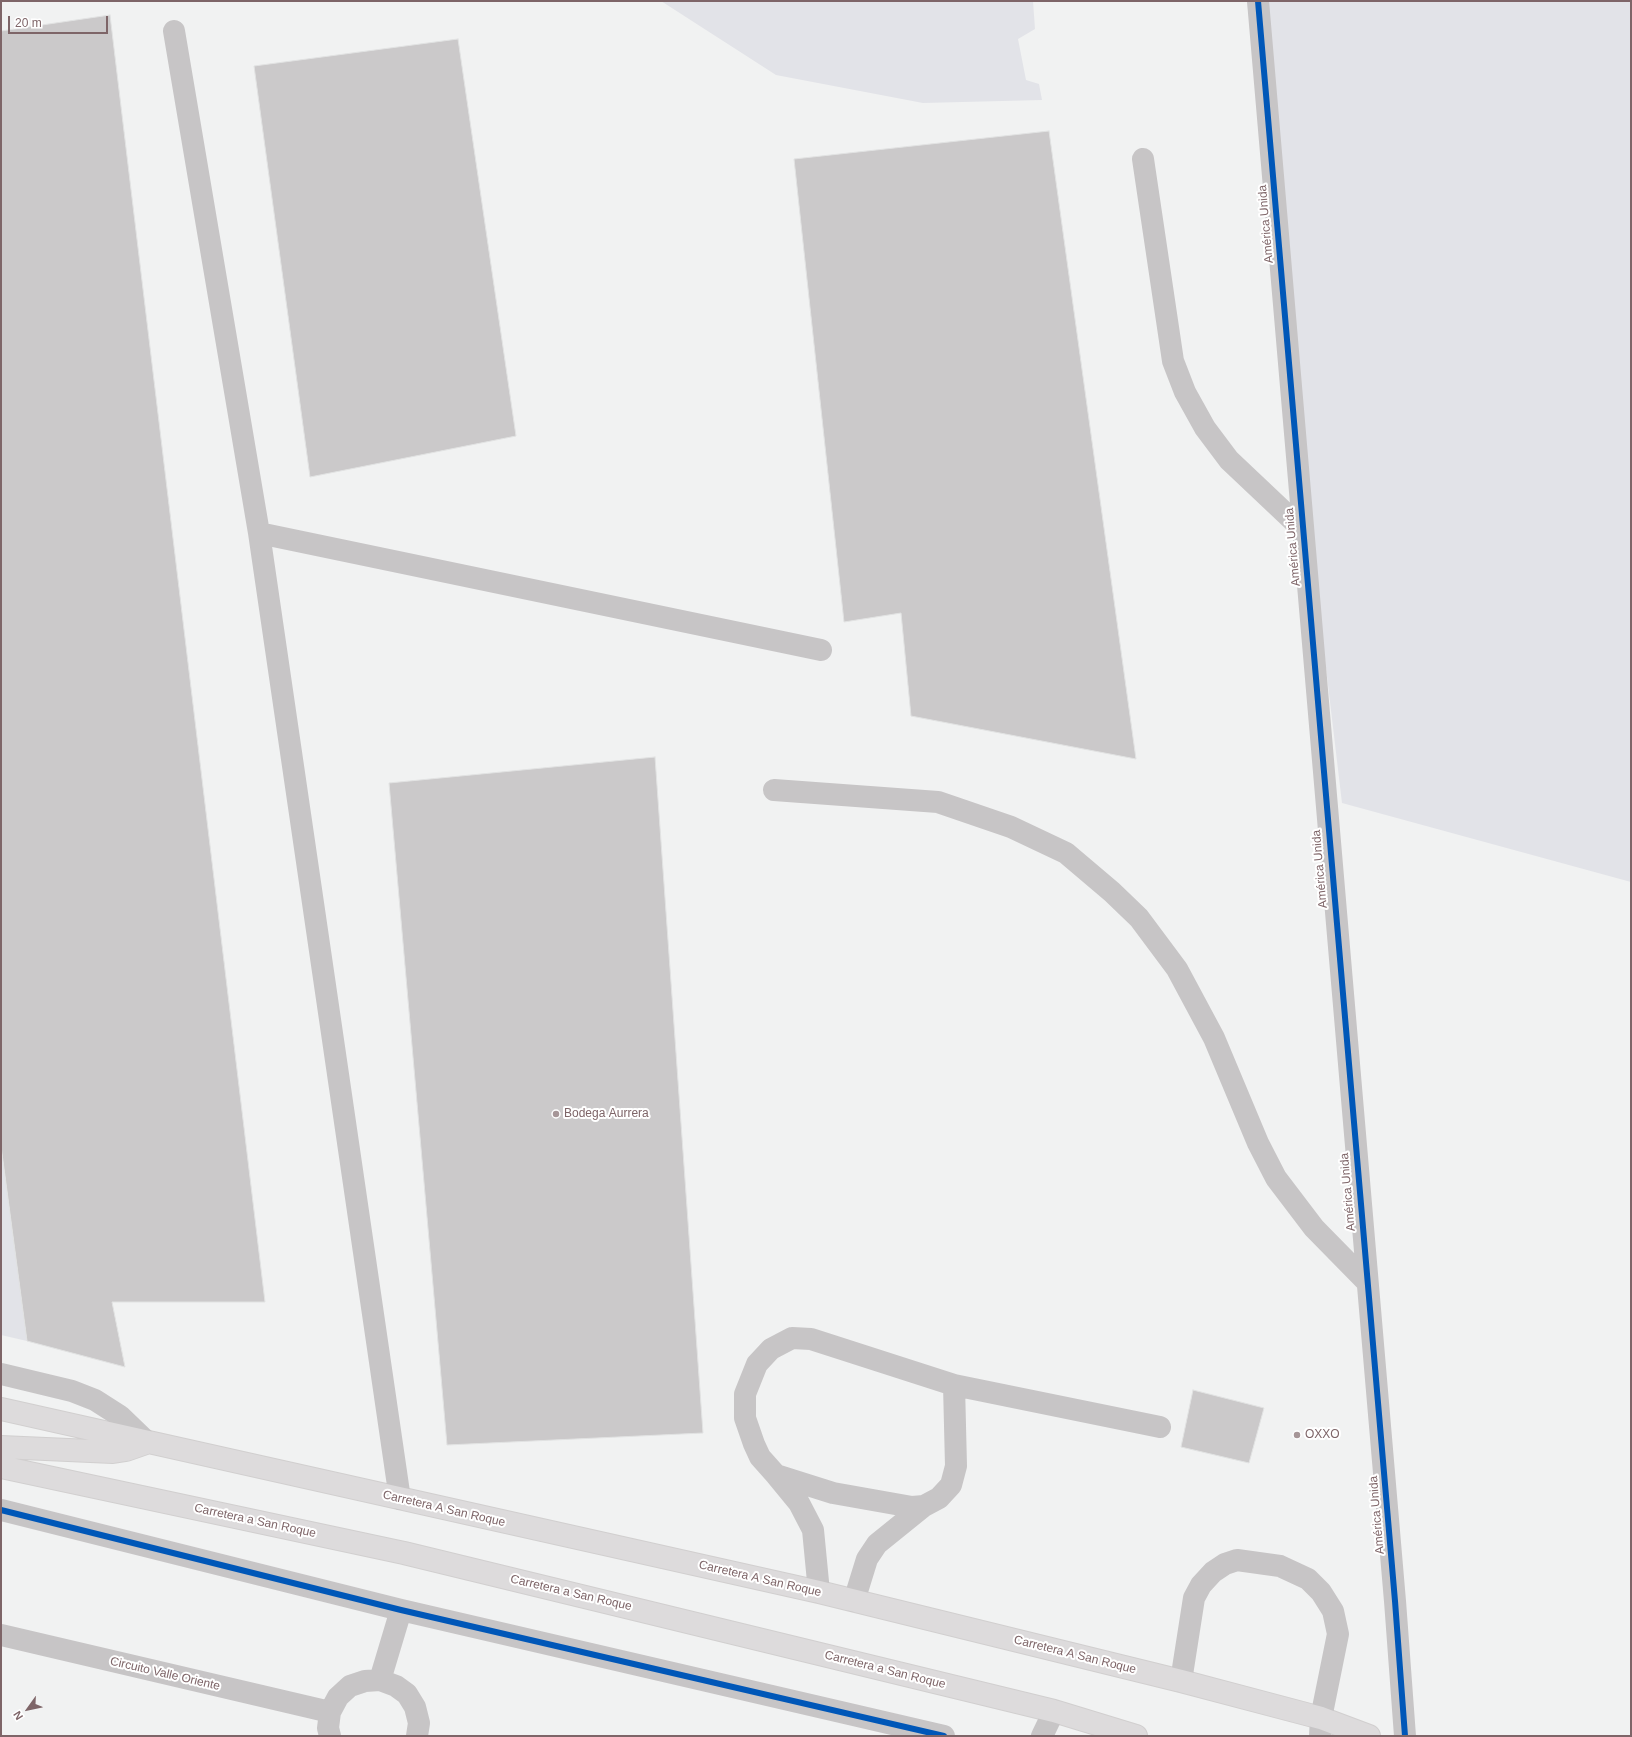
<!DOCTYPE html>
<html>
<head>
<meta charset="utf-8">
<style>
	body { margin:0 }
	#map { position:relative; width:1632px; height:1737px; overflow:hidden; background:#f1f2f2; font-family:Helvetica,sans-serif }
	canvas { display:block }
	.frame { position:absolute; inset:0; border:2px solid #7e6568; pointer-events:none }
	.north { position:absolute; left:8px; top:1689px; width:40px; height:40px; -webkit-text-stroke:3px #fff; paint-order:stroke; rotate:237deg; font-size:11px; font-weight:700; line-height:16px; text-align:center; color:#7e6568 }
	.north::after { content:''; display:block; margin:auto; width:14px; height:18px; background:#7e6568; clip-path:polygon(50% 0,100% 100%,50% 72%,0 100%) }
	.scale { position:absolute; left:8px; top:16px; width:100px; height:18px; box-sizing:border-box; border:2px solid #7e6568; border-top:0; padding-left:5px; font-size:12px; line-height:14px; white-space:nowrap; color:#7e6568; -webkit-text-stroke:3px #fff; paint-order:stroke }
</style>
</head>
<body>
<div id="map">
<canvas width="1632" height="1737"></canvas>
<div class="frame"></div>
<div class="north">N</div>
<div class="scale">20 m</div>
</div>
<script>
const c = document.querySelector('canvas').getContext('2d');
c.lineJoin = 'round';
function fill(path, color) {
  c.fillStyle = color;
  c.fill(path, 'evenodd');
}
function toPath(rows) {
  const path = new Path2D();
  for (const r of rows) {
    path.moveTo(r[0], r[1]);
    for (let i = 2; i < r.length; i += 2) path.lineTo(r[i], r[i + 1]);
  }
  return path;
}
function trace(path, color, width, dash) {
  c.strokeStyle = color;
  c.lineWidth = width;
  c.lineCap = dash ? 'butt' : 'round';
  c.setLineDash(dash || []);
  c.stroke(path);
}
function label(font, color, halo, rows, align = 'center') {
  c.font = font + ' Helvetica,sans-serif';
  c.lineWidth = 4;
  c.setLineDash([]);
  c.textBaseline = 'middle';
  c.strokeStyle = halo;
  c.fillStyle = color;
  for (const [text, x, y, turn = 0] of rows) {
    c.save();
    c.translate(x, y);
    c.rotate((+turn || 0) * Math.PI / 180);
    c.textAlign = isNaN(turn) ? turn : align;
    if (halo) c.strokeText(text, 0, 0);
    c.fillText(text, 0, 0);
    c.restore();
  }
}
fill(toPath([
	[661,1,1033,1,1035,29,1018,39,1026,80,1039,84,1042,100,923,103,776,75],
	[1247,1,1631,1,1631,882,1342,803],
	[1,1146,27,1341,1,1335]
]), '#e2e3e8');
const building = toPath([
	[110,15,265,1302,112,1302,125,1367,27,1341,1,1146,1,31,110,15],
	[458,39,516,436,310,477,254,66,458,39],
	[1049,131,1136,759,911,716,901,613,844,622,794,159,1049,131],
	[655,757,703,1433,447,1445,389,783,655,757],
	[1193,1390,1264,1408,1249,1463,1181,1447,1193,1390]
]);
fill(building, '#cbc9ca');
trace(building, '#e1e2e2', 1);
const major = toPath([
	[1,1409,819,1592,1181,1681,1321,1718,1369,1736],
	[1,1447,113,1452,126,1450,146,1443],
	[1,1467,404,1553,1054,1711,1136,1736]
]);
trace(major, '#d1cfcf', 24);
trace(toPath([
	[1258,1,1395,1601,1405,1736],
	[174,31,259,533,400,1499],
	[1143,159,1173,361,1185,392,1205,428,1229,460,1302,529],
	[259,533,821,650],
	[774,790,938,802,1011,827,1066,853,1112,892,1139,918,1177,969,1214,1038,1258,1143,1276,1178,1314,1228,1367,1282],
	[792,1338,811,1339,954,1385,956,1466,951,1485,939,1498,924,1506,912,1507,833,1493,776,1475,760,1457,754,1444,745,1418,745,1394,757,1364,771,1349,792,1338],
	[1,1374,72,1391,95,1400,120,1416,147,1442],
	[954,1385,1160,1427],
	[776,1475,799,1503,813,1530,819,1592],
	[1,1510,401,1610,944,1736],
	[854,1601,867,1559,877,1544,924,1506],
	[1,1635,330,1712],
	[380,1680,401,1610],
	[1181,1681,1194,1598,1201,1585,1213,1572,1225,1564,1237,1560,1280,1566,1308,1579,1321,1592,1333,1611,1338,1634,1321,1718,1320,1736],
	[330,1736,328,1728,330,1712,338,1697,350,1686,365,1681,380,1680,396,1686,407,1694,415,1707,419,1723,417,1736],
	[1042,1736,1054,1711]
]), '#c7c5c6', 22);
trace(major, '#dddbdc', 22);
trace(toPath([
	[1258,1,1395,1601,1405,1736],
	[1,1510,401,1610,944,1736]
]), '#0057b8', 6);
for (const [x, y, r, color] of [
	[556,1114,4,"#a69698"],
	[1297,1435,4,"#a69698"]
]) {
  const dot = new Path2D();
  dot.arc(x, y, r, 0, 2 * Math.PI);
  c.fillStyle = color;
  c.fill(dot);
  trace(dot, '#fff', 1.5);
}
label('12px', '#7e6568', '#fff', [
	["América Unida",1266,224,-95],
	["América Unida",1293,547,-95],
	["América Unida",1320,869,-95],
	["América Unida",1348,1192,-95],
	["Carretera A San Roque",444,1509,13],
	["América Unida",1377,1515,-95],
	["Carretera a San Roque",255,1521,12],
	["Carretera A San Roque",760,1579,13],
	["Carretera a San Roque",571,1593,13],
	["Carretera A San Roque",1075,1655,14],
	["Carretera a San Roque",885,1670,14],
	["Circuito Valle Oriente",165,1674,13]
]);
label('12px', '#7e6568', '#fff', [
	["Bodega Aurrera",564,1114],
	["OXXO",1305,1435]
], 'left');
</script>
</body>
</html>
